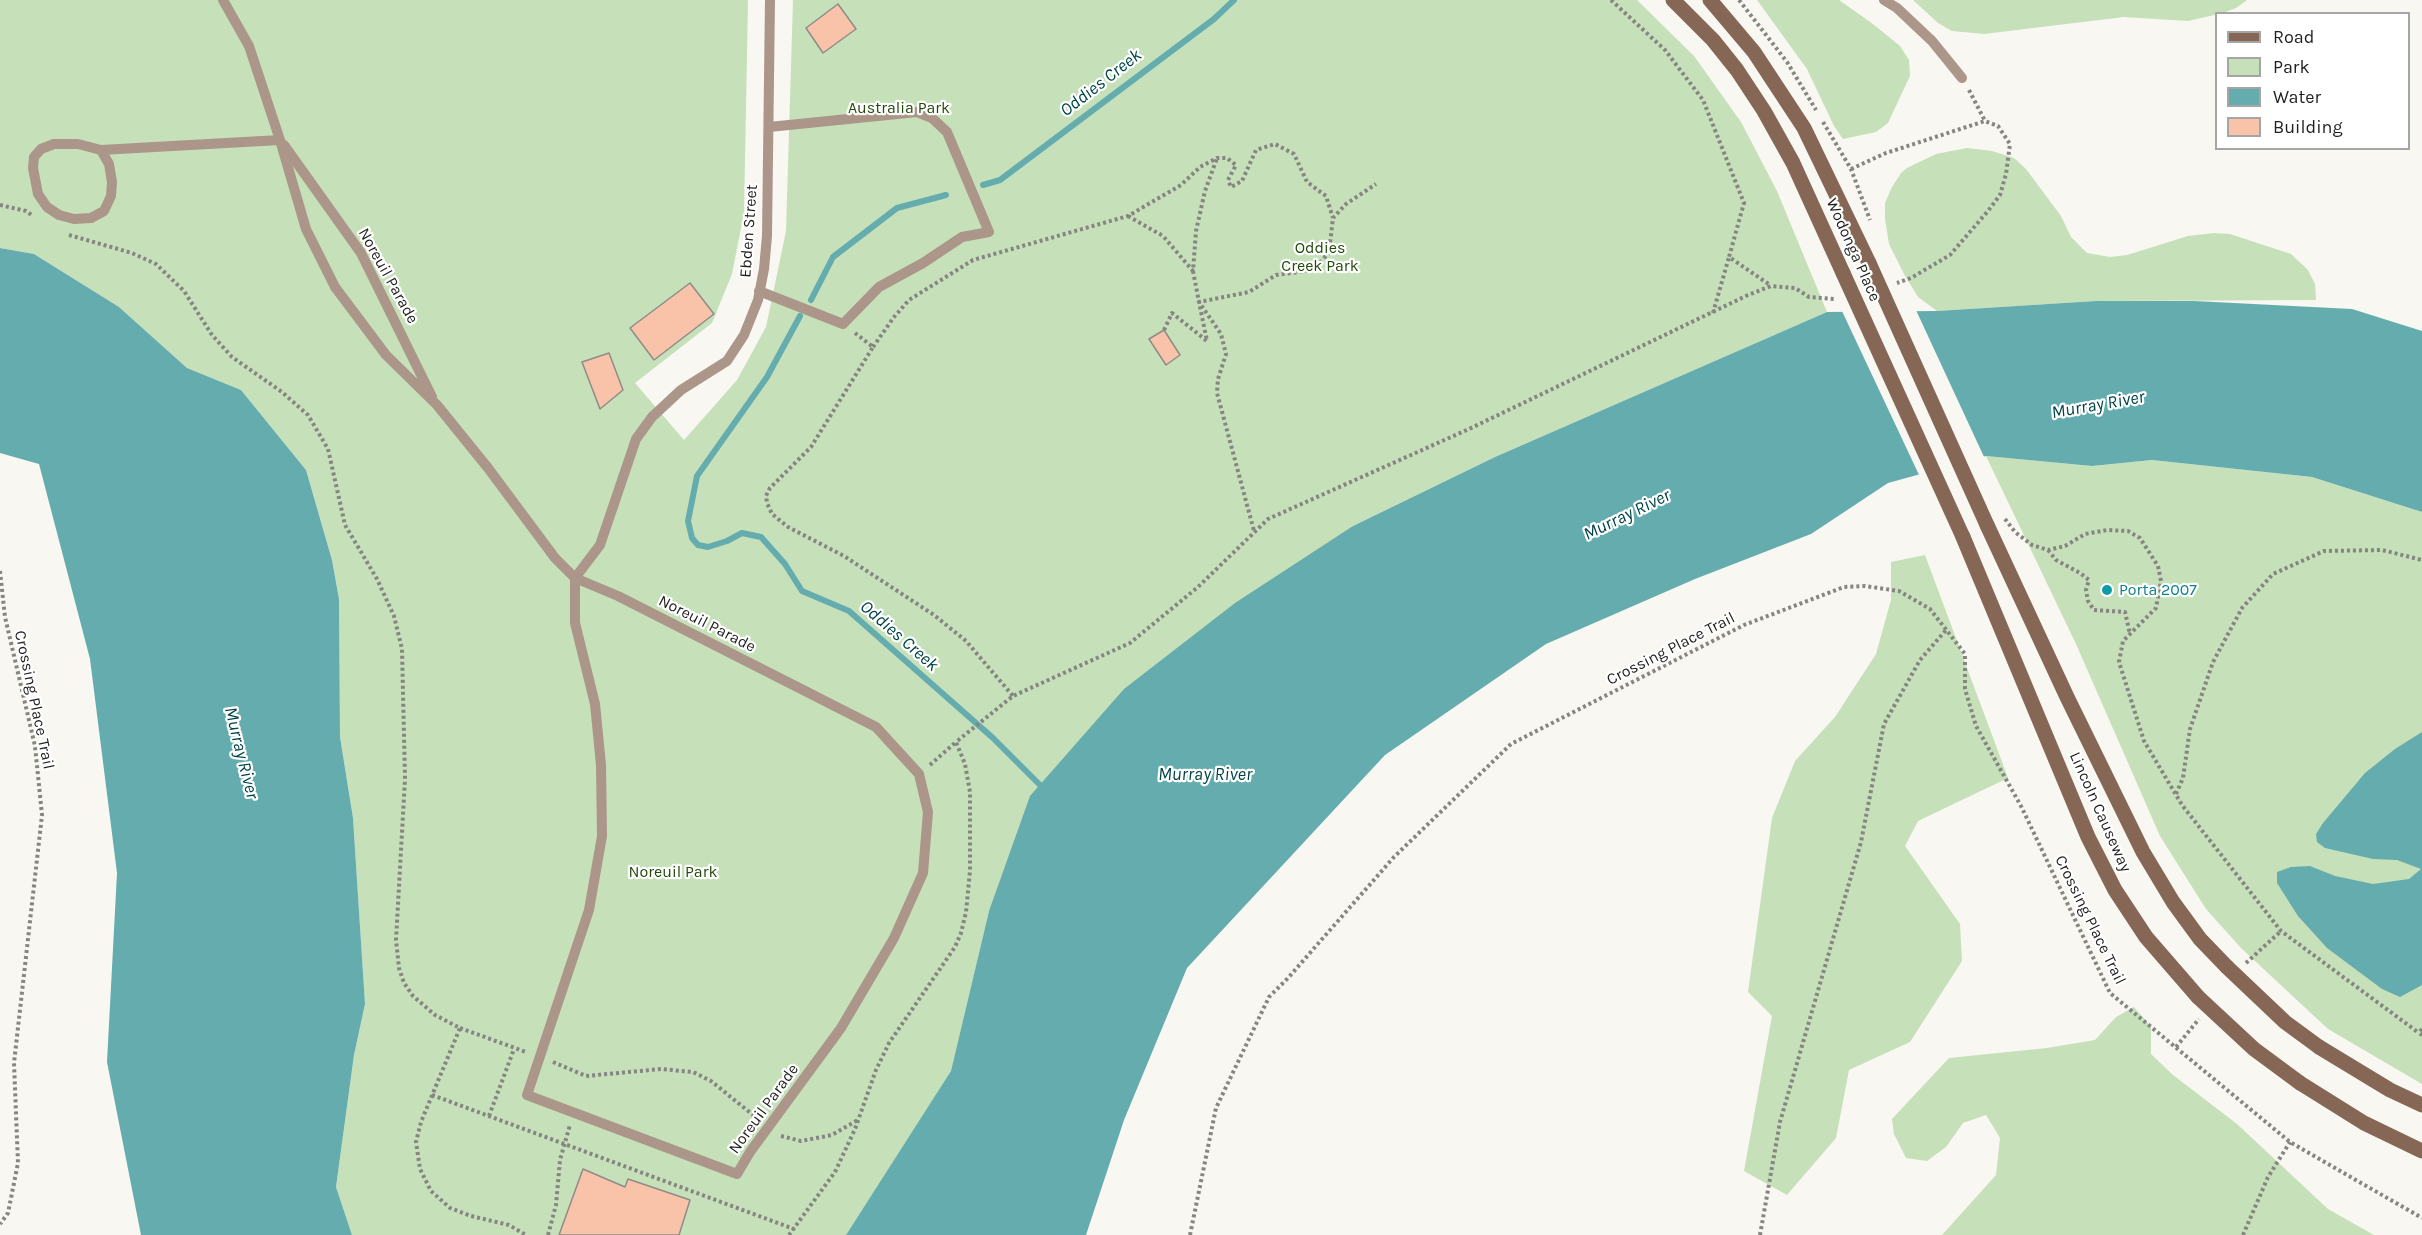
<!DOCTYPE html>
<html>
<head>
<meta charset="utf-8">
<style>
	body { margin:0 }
	#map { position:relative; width:2422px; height:1235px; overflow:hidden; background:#f8f7f1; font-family:Karla,sans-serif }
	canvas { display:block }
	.legend { position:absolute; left:2215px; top:12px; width:195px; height:138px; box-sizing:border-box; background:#fff; border:2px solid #a5a5a5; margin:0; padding:8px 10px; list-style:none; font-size:18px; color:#1f1f1d }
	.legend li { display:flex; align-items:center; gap:12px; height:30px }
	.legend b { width:30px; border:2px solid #a5a5a5 }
</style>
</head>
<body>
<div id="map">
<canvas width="2422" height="1235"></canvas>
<ul class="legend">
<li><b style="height:8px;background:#866755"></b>Road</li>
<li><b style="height:16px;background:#c6e0b9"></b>Park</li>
<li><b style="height:16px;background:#65acae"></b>Water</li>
<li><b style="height:16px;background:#f9c3a9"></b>Building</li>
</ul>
</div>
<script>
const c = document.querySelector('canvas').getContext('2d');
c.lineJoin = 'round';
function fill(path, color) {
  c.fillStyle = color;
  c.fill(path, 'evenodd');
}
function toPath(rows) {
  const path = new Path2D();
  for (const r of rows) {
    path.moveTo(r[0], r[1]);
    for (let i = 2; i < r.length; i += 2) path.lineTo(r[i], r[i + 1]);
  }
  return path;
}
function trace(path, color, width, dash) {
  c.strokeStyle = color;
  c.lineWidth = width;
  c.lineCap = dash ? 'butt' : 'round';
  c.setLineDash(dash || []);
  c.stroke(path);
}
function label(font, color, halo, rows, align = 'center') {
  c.font = font + ' Karla,sans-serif';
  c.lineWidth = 4.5;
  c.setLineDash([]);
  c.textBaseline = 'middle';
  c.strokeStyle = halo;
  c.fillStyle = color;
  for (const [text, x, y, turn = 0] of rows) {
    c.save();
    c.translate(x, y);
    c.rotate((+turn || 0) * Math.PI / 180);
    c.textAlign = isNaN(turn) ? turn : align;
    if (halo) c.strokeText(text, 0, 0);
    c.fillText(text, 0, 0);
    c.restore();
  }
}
fill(toPath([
	[0,0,748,0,744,213,732,274,712,323,635,383,684,440,737,380,766,327,786,231,793,0,1637,0,1694,56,1741,122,1777,191,1827,312,1495,457,1353,526,989,911,951,1072,846,1235,352,1235,336,1187,354,1055,365,1004,353,818,340,737,339,599,332,560,306,470,241,390,187,368,119,307,34,254,0,248],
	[1757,0,1839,0,1873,24,1900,46,1909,60,1910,76,1888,123,1876,132,1843,139,1834,126,1807,69],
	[1913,0,2247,0,2236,8,2223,13,2188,21,2124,17,1984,34,1952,31,1938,23],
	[1967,148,1992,151,2014,158,2026,169,2061,216,2071,237,2087,253,2110,257,2127,255,2188,236,2214,233,2230,234,2291,254,2308,270,2315,284,2316,300,2096,301,1937,311,1918,297,1904,274,1889,244,1885,219,1885,203,1892,187,1901,173,1907,168,1936,154],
	[1986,456,2092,466,2152,460,2312,477,2422,512,2422,1084,2328,1029,2241,948,2206,909,2160,836,2076,644],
	[1925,555,2008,778,1918,821,1905,846,1960,924,1962,961,1910,1042,1849,1070,1836,1138,1787,1195,1744,1171,1772,1016,1748,992,1772,818,1795,761,1835,717,1876,654,1891,600,1891,562],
	[2134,1007,2151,1027,2151,1054,2173,1075,2237,1124,2328,1209,2374,1235,1942,1235,1996,1175,2000,1138,1986,1115,1963,1123,1946,1147,1927,1161,1906,1158,1894,1134,1892,1119,1949,1058,2047,1048,2095,1040,2116,1017]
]), '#c6e0b9');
fill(toPath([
	[0,248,34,254,119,307,187,368,241,390,306,470,332,560,339,599,340,737,353,818,365,1004,354,1055,336,1187,352,1235,141,1235,107,1062,117,873,90,659,39,464,0,453],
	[2096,301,2194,301,2352,309,2422,331,2422,512,2312,477,2152,460,2092,466,1986,456,1888,483,1811,534,1695,579,1546,644,1385,755,1187,968,1124,1120,1086,1235,846,1235,951,1071,989,911,1030,796,1124,689,1235,603,1353,526,1495,457,1827,312,1937,311],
	[2422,732,2422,985,2400,997,2382,989,2327,948,2298,916,2277,883,2277,872,2291,867,2310,866,2335,876,2373,884,2409,879,2421,869,2397,860,2373,859,2325,848,2317,842,2316,834,2323,823,2365,773,2395,749]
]), '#65acae');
fill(toPath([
	[1915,308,1985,459,1920,477,1841,309]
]), '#f8f7f1');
trace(toPath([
	[983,185,1000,180,1214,19,1234,0],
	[811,300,833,257,897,208,946,195],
	[800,316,767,377,697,476,688,521,692,538,698,545,708,547,727,541,742,533,761,537,785,564,802,591,849,611,993,738,1044,789]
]), '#65acae', 6);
const building = toPath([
	[838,4,856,29,823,53,806,28,838,4],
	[690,283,714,314,654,360,630,328,690,283],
	[1164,330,1180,355,1166,365,1149,339,1164,330],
	[609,353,623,390,600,409,582,362,609,353],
	[583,1169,625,1187,628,1179,690,1200,679,1235,559,1235,583,1169]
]);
fill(building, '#f9c3a9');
trace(building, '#918b88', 1.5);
trace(toPath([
	[1611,0,1665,50,1703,100,1744,203,1729,257,1770,285],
	[1739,0,1787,62,1816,110],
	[1969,90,1985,121],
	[1823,122,1851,169,1870,220],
	[1851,169,1886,153,1985,121,1998,126,2010,144,2006,174,2000,195,1988,211,1950,255,1911,278,1897,283],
	[0,205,26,211,33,216],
	[1128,216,1163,236,1193,271,1196,231,1205,191,1217,158],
	[69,235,132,253,156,264,184,291,212,335,232,357,282,392,308,415,328,449,345,525,377,579,394,616,402,649,405,779,396,940,399,968,404,983,413,996,435,1015,460,1028,421,1122,416,1142,420,1169,431,1191,450,1208,471,1216,509,1225,526,1235],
	[1193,271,1199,302,1221,334,1226,354,1218,379,1217,393,1254,531],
	[1713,313,1729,257],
	[1164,330,1172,313,1207,341,1199,302,1249,292,1276,275,1314,270,1329,252,1333,218,1346,204,1376,184],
	[855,333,873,347,811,447,770,488,766,496,767,503,772,514,788,527,844,556,934,615,966,641,1013,696],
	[873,347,894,317,909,300,973,260,1128,216,1181,185,1200,167,1217,158,1227,158,1236,165,1228,180,1231,187,1242,181,1256,150,1275,144,1294,154,1307,182,1326,196,1333,218],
	[2005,519,2015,532,2032,545,2048,550,2065,546,2085,534,2107,530,2128,531,2140,538,2158,566,2161,581,2156,608,2123,641,2119,662,2144,741,2182,805,2281,931,2419,1033],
	[2048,550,2056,560,2080,573,2089,580,2086,590,2088,601,2094,610,2125,612,2130,634],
	[0,571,5,617,35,746,42,815,14,1063,18,1163,8,1213,0,1224],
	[930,765,956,742],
	[2176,794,2183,778,2190,729,2213,662,2242,608,2273,574,2324,551,2382,550,2422,560],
	[2246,963,2281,931],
	[460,1028,526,1052],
	[2422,1029,2419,1033,2422,1035],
	[2176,1047,2199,1019],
	[553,1062,586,1076,661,1069,693,1072,711,1081,758,1119],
	[432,1095,794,1229],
	[489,1116,514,1049],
	[781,1136,801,1141,832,1135,858,1120],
	[548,1235,556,1205,560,1160,570,1125],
	[789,1235,835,1172,855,1129,876,1070,889,1043,955,947,961,933,966,912,970,871,970,792,965,764,956,742,1013,696,1130,643,1198,587,1268,519,1469,429,1748,295,1771,286,1795,288,1809,297,1835,299],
	[1190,1235,1216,1108,1269,997,1288,978,1394,857,1511,744,1744,625,1844,587,1865,586,1899,591,1930,609,1965,654,1965,689,1976,726,2021,806,2110,993,2290,1142,2422,1218],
	[1760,1235,1780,1122,1861,842,1884,724,1920,660,1946,630],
	[2243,1235,2268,1177,2290,1142]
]), '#858581', 4, [3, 3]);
trace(toPath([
	[223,0,249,46,280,140,306,229,335,287,386,355,437,405,488,468,555,558,575,578,618,596,876,727,919,774,928,812,923,873,894,938,841,1028,750,1152,737,1174,527,1095,589,910,602,836,601,765,595,704,575,623,575,578],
	[1884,0,1897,8,1932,41,1962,78],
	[284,145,361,253,432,397],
	[101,150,109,164,112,182,111,196,104,211,91,218,74,219,59,215,47,207,38,194,33,168,34,157,41,149,54,144,78,144,101,150,280,140],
	[759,291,843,324,879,287,923,263,962,237,989,232,947,132,932,118,917,112,769,127],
	[575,578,600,545,636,439,652,417,681,390,727,361,744,335,758,300,764,269,767,236,770,0]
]), '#ab9689', 10);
trace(toPath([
	[1673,0,1713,40,1737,70,1764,111,1793,163,1843,273],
	[1710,0,1754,52,1804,128,1869,263],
	[1987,525,2067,697,2143,852,2173,902,2200,939,2227,967],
	[1963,537,2088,837,2115,890,2146,937,2198,997],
	[2319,1047,2390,1090,2422,1105],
	[2300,1083,2364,1123,2422,1151]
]), '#866755', 15);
trace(toPath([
	[1869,263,1987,525],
	[1843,273,1963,537],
	[2227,967,2285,1022,2319,1047],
	[2198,997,2254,1049,2300,1083]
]), '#866755', 15);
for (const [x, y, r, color] of [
	[2107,590,6,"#0f9aa8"]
]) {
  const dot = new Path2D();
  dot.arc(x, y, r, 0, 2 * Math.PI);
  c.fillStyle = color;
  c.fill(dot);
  trace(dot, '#fff', 2);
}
label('16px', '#244a09', '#fff', [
	["Australia Park",899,108],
	["Oddies",1320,248],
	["Creek Park",1320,266],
	["Noreuil Park",673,872]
]);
label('16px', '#1f1f1d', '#fff', [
	["Ebden Street",749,231,-86],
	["Wodonga Place",1853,250,66],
	["Noreuil Parade",388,276,61],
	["Noreuil Parade",707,624,27],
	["Crossing Place Trail",1671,649,-27],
	["Crossing Place Trail",34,700,78],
	["Lincoln Causeway",2100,812,66],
	["Crossing Place Trail",2090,920,64],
	["Noreuil Parade",764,1109,-54]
]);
label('16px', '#0d838f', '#fff', [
	["Porta 2007",2119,590]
], 'left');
label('italic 18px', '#004446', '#fff', [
	["Oddies Creek",1101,83,-38],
	["Murray River",2098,405,-10],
	["Murray River",1627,515,-26],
	["Oddies Creek",899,636,41],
	["Murray River",241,753,76],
	["Murray River",1205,775]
]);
</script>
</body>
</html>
